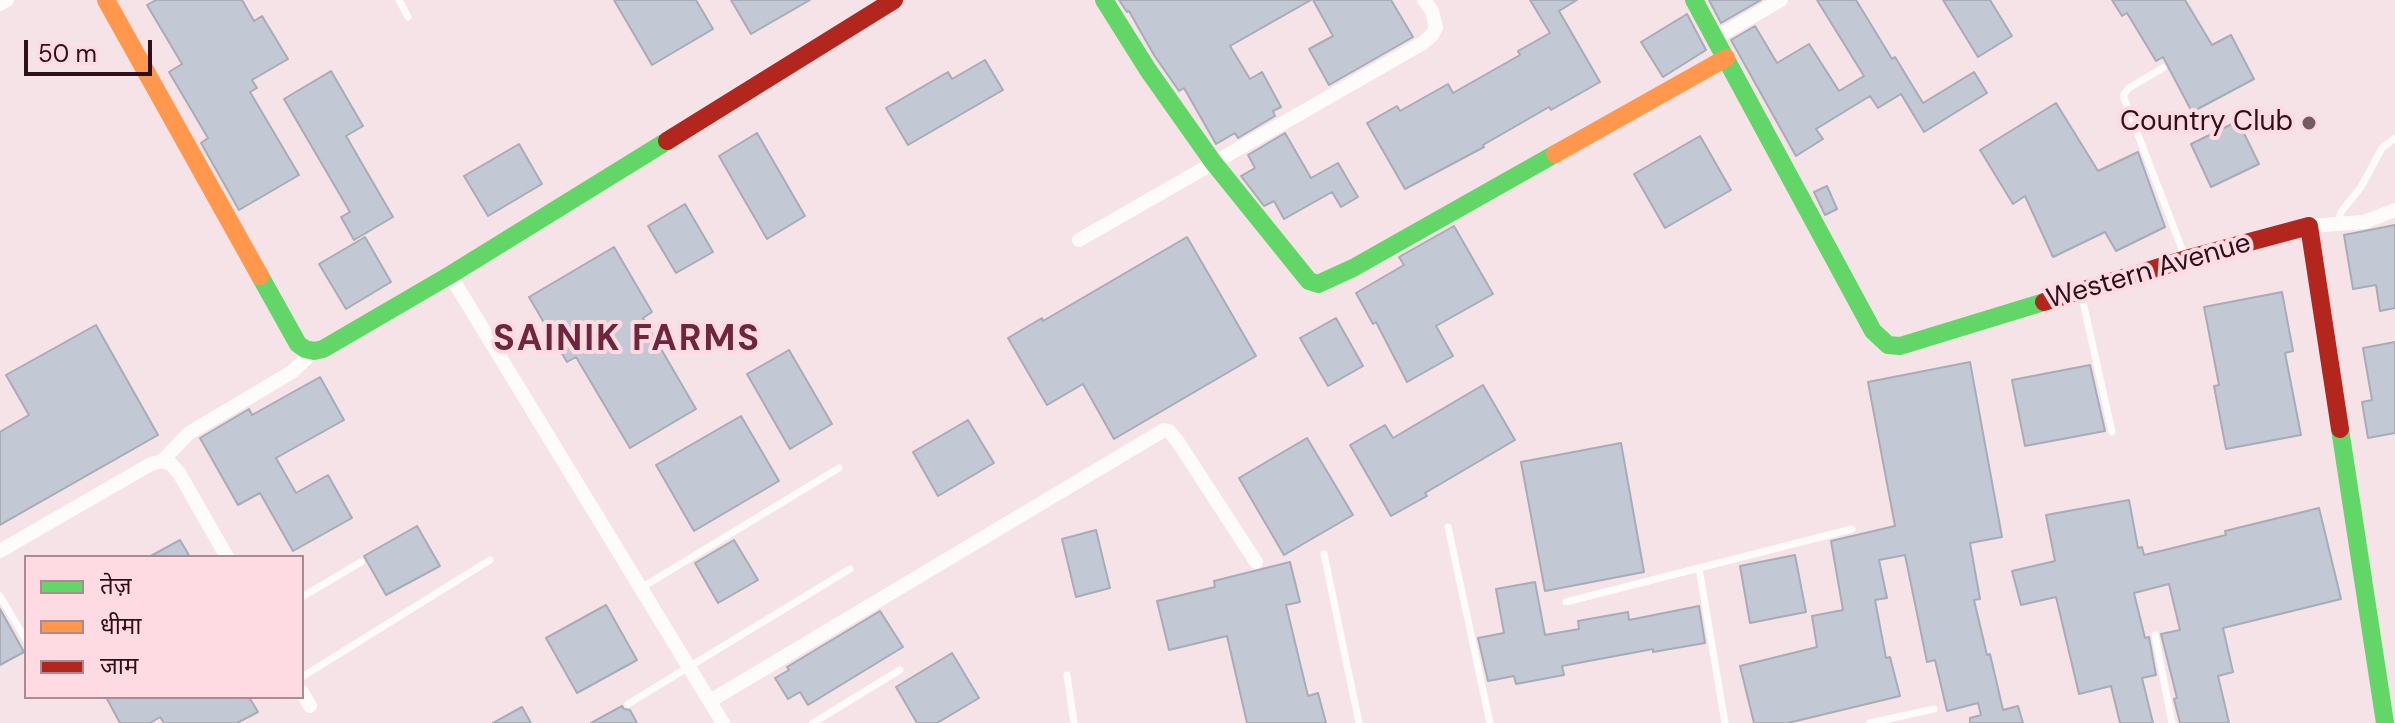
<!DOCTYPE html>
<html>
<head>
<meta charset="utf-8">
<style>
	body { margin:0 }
	#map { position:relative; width:2395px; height:723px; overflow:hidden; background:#f6e3e7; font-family:"DM Sans","Noto Sans Devanagari",sans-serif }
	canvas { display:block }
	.legend { position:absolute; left:24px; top:555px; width:280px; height:144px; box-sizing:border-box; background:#fedbe3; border:2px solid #ab8a93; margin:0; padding:10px 14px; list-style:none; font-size:24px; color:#2e101a }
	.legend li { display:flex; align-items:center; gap:16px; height:40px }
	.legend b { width:40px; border:2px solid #ab8a93 }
	.scale { position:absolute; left:24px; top:40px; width:128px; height:36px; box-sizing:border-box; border:4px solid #2e101a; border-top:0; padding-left:10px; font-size:24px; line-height:28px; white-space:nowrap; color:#2e101a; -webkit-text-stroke:6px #fedbe3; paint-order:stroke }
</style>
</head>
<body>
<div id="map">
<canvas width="2395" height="723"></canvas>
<ul class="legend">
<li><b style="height:10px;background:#63d668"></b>तेज़</li>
<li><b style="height:10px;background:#ff974d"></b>धीमा</li>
<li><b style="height:10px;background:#b3261e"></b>जाम</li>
</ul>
<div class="scale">50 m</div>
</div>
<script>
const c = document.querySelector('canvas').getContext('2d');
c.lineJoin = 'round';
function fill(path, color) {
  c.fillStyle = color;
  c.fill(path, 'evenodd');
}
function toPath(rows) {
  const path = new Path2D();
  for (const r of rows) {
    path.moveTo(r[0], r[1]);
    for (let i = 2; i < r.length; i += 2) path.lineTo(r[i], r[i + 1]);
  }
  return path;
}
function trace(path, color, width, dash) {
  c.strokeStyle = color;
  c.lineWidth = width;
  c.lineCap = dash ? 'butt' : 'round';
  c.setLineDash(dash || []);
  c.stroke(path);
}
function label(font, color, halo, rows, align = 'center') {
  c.font = font + ' "DM Sans",sans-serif';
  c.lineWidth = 8;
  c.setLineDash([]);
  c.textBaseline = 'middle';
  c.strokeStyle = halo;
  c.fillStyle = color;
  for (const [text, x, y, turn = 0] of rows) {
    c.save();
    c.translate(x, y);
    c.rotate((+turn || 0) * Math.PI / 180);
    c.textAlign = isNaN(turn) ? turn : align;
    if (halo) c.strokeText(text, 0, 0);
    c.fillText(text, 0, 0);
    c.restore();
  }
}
const building = toPath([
	[156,0,242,0,254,21,262,16,288,59,252,80,257,88,250,92,299,175,239,210,201,143,208,138,169,72,182,64,147,5,156,0],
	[614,0,696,0,713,29,652,65,614,0],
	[731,0,810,0,751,34,731,0],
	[1119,0,1311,0,1230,46,1250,79,1262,72,1281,107,1273,111,1275,116,1238,138,1235,133,1216,144,1184,88,1179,91,1154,55,1129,11,1127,12,1119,0],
	[1313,0,1391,0,1413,37,1329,85,1309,49,1333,36,1313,0],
	[1530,0,1577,0,1559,11,1600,82,1551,110,1549,107,1483,145,1484,147,1405,189,1367,123,1397,106,1400,111,1448,84,1453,93,1520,55,1518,51,1550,33,1530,0],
	[1709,0,1761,0,1721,23,1709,0],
	[1817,0,1856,0,1892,59,1895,57,1923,103,1974,72,1987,93,1924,132,1901,94,1878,108,1870,96,1816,129,1823,139,1796,156,1731,40,1755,26,1777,63,1809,44,1839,91,1864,76,1817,0],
	[1943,0,1990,0,2012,36,1978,57,1943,0],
	[2112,0,2185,0,2212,45,2231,35,2254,79,2192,112,2163,57,2156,61,2127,13,2122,16,2112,0],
	[1687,14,1706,50,1663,77,1641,42,1687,14],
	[985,60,1003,90,908,145,886,108,948,72,952,79,985,60],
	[331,71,363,126,346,136,393,217,354,240,341,217,350,212,284,99,331,71],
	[2056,103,2098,171,2138,152,2165,227,2116,251,2105,232,2053,257,2025,196,2013,204,1980,150,2056,103],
	[2238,121,2259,164,2211,187,2191,144,2238,121],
	[757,133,805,216,767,239,719,156,757,133],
	[1285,133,1311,178,1338,163,1358,197,1341,207,1332,192,1284,219,1274,201,1264,206,1241,176,1255,168,1248,155,1285,133],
	[1700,136,1731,190,1665,228,1634,174,1700,136],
	[519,144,542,184,488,216,464,176,519,144],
	[1827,186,1837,209,1825,215,1814,192,1827,186],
	[685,204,713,252,676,273,648,226,685,204],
	[2395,225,2395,308,2380,311,2376,285,2353,289,2344,235,2395,225],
	[1454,226,1493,294,1436,326,1453,356,1407,382,1376,322,1373,324,1356,293,1404,265,1399,257,1454,226],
	[365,237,391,282,346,309,319,264,365,237],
	[1187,237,1256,356,1114,439,1083,384,1047,405,1008,338,1042,318,1043,321,1187,237],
	[614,247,652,312,643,318,696,409,630,448,576,357,567,362,529,297,614,247],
	[2282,292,2293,351,2285,353,2301,435,2226,449,2214,386,2219,385,2204,307,2282,292],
	[1336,318,1363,366,1328,386,1300,338,1336,318],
	[96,325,158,435,0,525,0,432,29,415,6,375,96,325],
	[2395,342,2395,433,2368,438,2362,402,2372,400,2363,348,2395,342],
	[789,350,832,424,790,449,747,374,789,350],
	[1970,362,2002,537,1970,543,1980,599,1974,600,1987,655,1990,654,2003,710,2018,706,2023,723,1970,723,1970,718,1981,715,1978,703,1947,711,1935,660,1927,662,1905,555,1879,560,1887,598,1875,600,1886,658,1890,657,1900,696,1788,723,1754,723,1740,666,1817,647,1812,616,1843,610,1831,541,1895,526,1868,382,1970,362],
	[2090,365,2105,431,2025,446,2012,380,2090,365],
	[320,377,344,420,276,458,296,493,328,475,352,518,293,551,260,493,238,505,200,438,249,409,252,415,320,377],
	[1483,385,1515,440,1425,493,1427,496,1391,516,1350,445,1385,425,1393,438,1483,385],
	[741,416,779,481,694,531,656,465,741,416],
	[968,420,994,463,938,496,913,452,968,420],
	[1307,438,1353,515,1284,555,1239,478,1307,438],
	[1621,443,1644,572,1545,591,1521,462,1621,443],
	[2129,500,2138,548,2142,547,2144,555,2226,535,2225,531,2319,508,2341,599,2223,628,2233,672,2218,676,2229,723,2180,723,2174,699,2177,698,2161,634,2180,630,2169,584,2134,593,2145,638,2149,637,2156,675,2142,678,2153,723,2120,723,2111,686,2079,694,2056,597,2021,605,2012,571,2055,561,2046,515,2129,500],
	[417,526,440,566,386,595,364,556,417,526],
	[1096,530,1110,588,1076,597,1062,539,1096,530],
	[180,540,190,557,149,557,180,540],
	[734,540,758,580,718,603,695,563,734,540],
	[1795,555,1806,612,1750,623,1740,566,1795,555],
	[1290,562,1300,602,1286,605,1308,696,1318,693,1326,723,1247,723,1227,636,1169,650,1157,601,1215,587,1214,581,1290,562],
	[1535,582,1545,635,1579,629,1578,621,1628,612,1629,620,1699,606,1705,643,1653,652,1653,649,1562,666,1564,675,1516,684,1514,676,1488,681,1478,638,1504,633,1496,589,1535,582],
	[606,605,637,660,577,693,546,638,606,605],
	[0,609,24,652,0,665,0,609],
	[880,611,903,647,808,705,800,692,788,699,775,678,789,670,787,667,880,611],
	[952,653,979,698,937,723,917,723,896,687,952,653],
	[106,697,249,697,258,712,237,723,164,723,160,717,150,723,120,723,106,697],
	[622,706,624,709,630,710,637,723,591,723,622,706],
	[522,707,531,723,493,723,522,707]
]);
fill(building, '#c2c8d4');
trace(building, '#a7acb7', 2);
trace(toPath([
	[399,0,408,17],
	[2163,68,2129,88,2124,94,2124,98,2185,257],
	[2337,224,2341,212,2361,187,2382,148,2395,138],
	[2081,293,2112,432],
	[1448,527,1490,723],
	[1324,554,1359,723],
	[1699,568,1725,723],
	[641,588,839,468],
	[0,596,26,640],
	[302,597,361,562],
	[1566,602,1852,529],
	[2155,635,2172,723],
	[1067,675,1074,723],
	[302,677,490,560],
	[628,704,850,569],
	[813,723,900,670],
	[1870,723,1934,709]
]), '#fefbfb', 7);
trace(toPath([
	[0,4,7,0],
	[1715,38,1781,0],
	[2309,226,2364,222,2395,210],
	[1079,240,1423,43,1432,35,1436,27,1432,11,1424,0],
	[450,275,723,723],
	[162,461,189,433,292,372,314,351],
	[0,551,151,464,162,461,171,464,179,473,227,557],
	[302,692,310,706],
	[710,701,1164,430,1169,431,1178,442,1256,562]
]), '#fefbfb', 14);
trace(toPath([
	[1104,0,1148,70,1213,162,1309,281,1318,284,1353,268,1555,154],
	[1694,0,1873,331,1888,345,1900,346,2044,302],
	[260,276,298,344,305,349,314,351,323,349,450,275,667,141],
	[2340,429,2385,723]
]), '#63d668', 18);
trace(toPath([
	[106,0,260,276],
	[1555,154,1726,58]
]), '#ff974d', 18);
trace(toPath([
	[667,141,894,0],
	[2044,302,2186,259,2309,226,2340,429]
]), '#b3261e', 18);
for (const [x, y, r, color] of [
	[2309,123,8,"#745a62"]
]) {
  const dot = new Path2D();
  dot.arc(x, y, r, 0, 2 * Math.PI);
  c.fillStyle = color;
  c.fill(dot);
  trace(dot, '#fedbe3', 3);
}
label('28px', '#2e101a', '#fedbe3', [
	["Country Club",2293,123]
], 'right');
label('28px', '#2e101a', '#fedbe3', [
	["Western Avenue",2149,272,-16]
]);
c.letterSpacing = '2px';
label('bold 36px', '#6c273f', '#fedbe3', [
	["SAINIK FARMS",627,341]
]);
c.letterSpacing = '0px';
</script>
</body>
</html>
